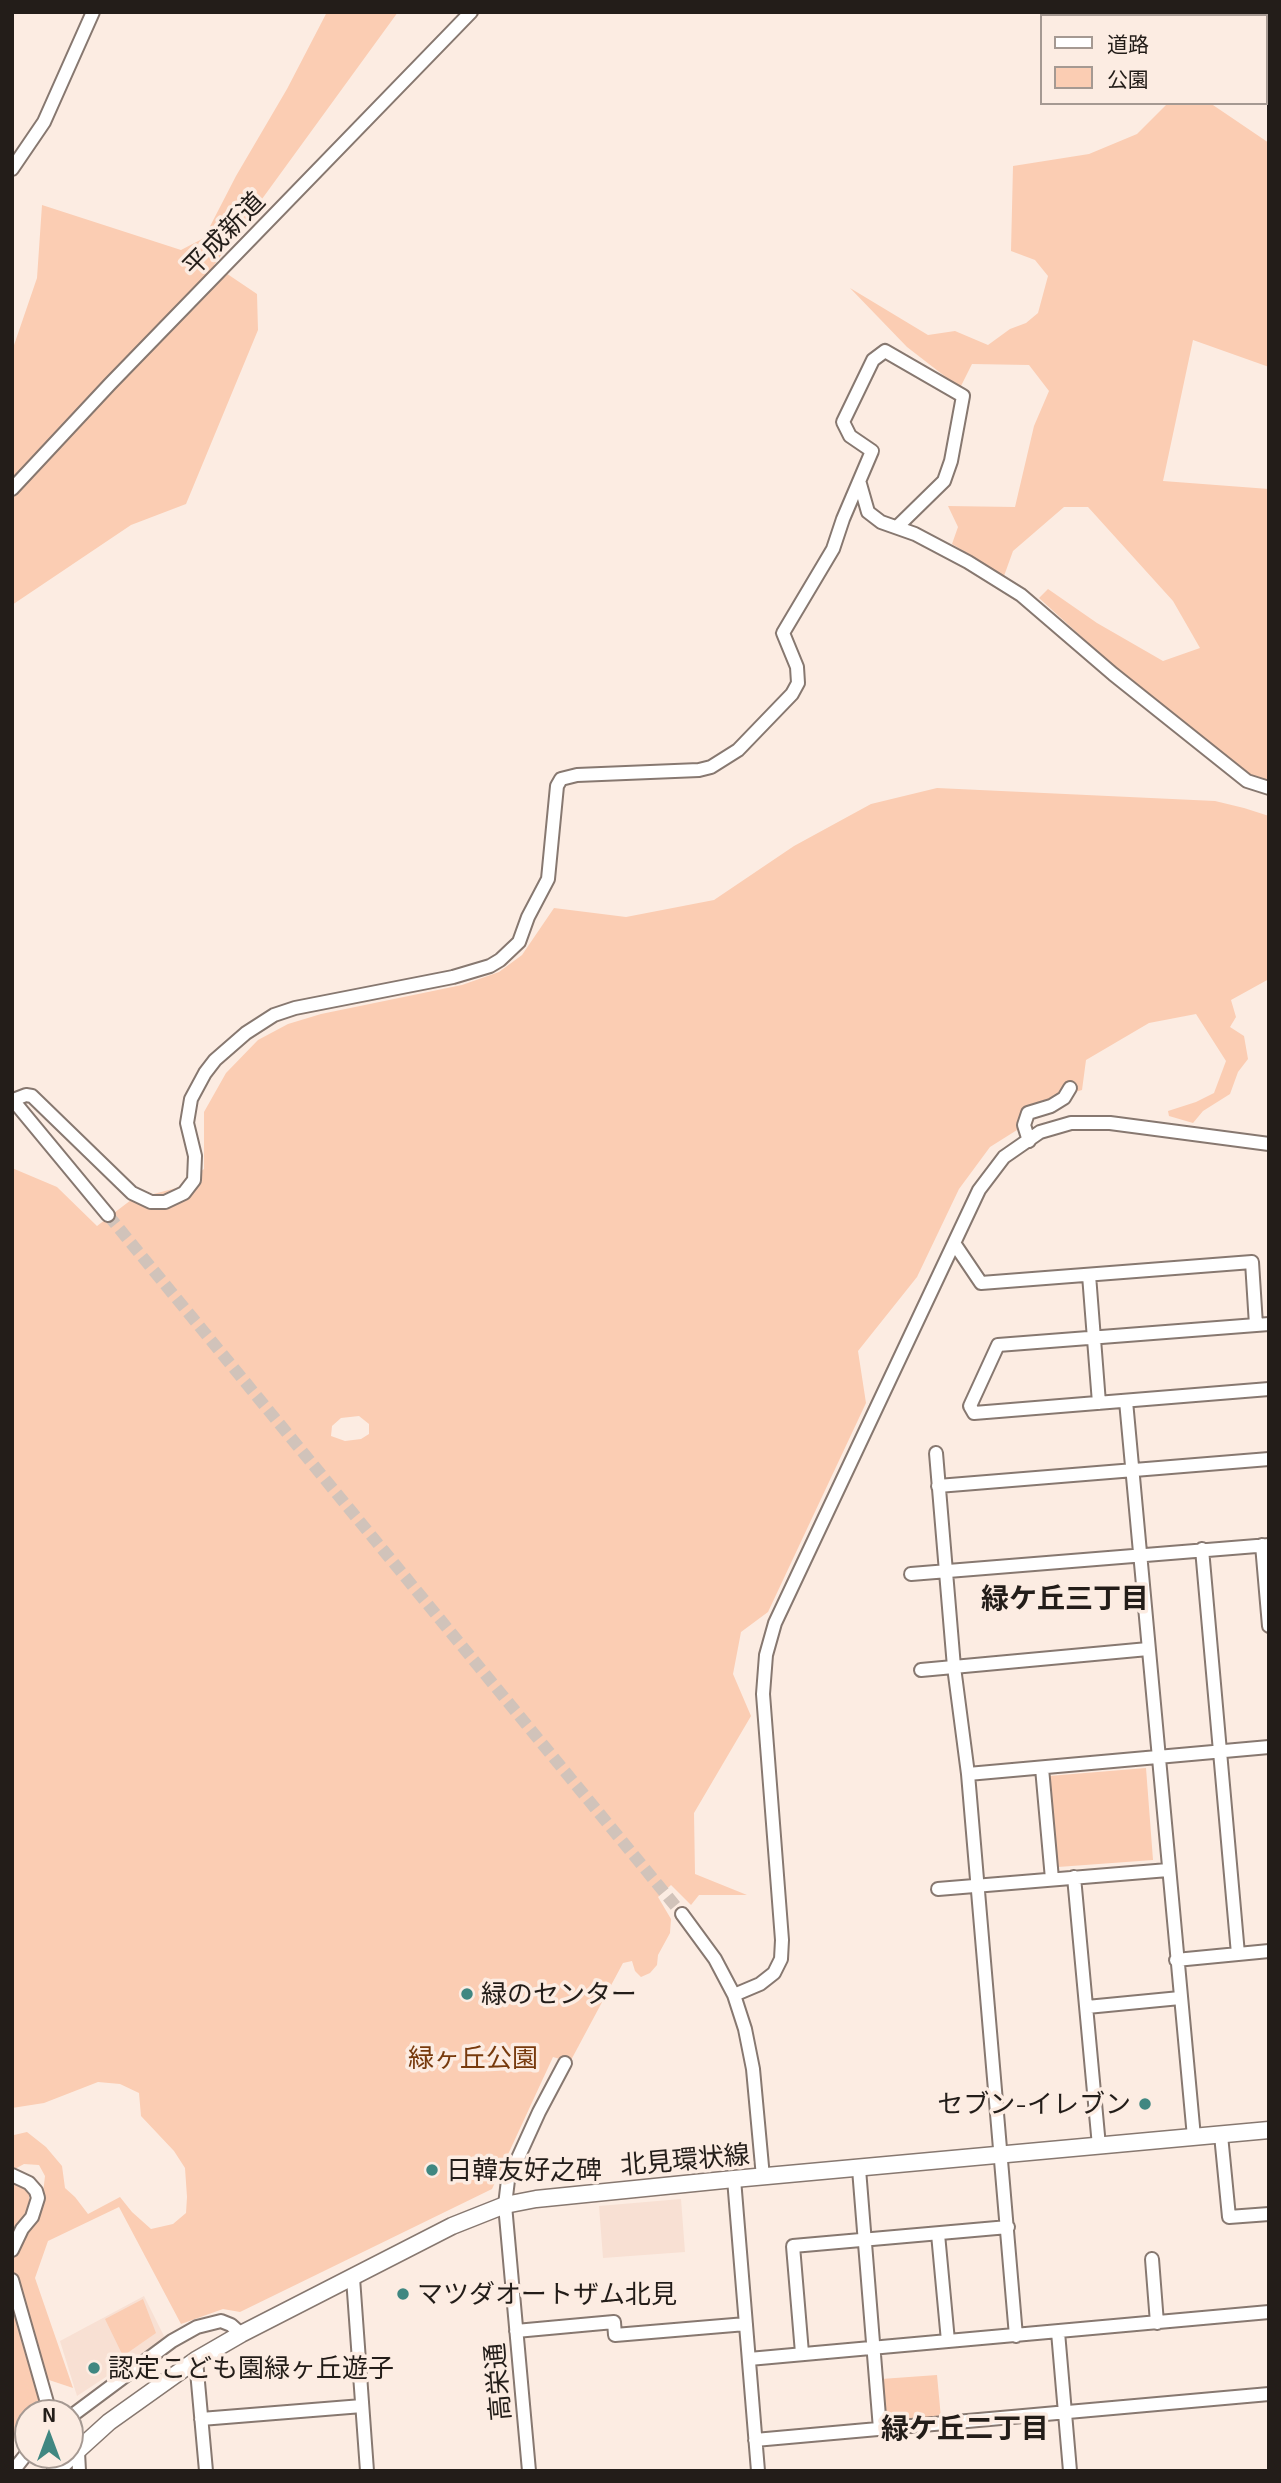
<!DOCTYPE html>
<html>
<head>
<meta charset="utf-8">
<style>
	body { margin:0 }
	#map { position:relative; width:1281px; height:2483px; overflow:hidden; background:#fcece2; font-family:"Exo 2","Noto Sans JP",sans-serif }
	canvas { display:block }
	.frame { position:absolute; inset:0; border:14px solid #231d19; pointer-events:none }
	.legend { position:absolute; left:1040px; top:14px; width:228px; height:91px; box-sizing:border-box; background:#fcece2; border:2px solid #a59992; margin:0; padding:9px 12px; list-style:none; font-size:21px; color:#231d19 }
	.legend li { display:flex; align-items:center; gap:14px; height:35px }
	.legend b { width:35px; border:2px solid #a59992 }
	.north { position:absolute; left:14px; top:2399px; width:70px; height:70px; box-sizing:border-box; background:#fcece2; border:2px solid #a59992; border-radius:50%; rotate:0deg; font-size:19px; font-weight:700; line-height:28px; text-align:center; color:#231d19 }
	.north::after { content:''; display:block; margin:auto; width:24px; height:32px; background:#408781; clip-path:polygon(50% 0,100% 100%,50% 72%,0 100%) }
</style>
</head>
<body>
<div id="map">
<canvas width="1281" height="2483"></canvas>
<div class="frame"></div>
<ul class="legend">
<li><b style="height:9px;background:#fff"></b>道路</li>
<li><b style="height:19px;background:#fbcdb3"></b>公園</li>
</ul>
<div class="north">N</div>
</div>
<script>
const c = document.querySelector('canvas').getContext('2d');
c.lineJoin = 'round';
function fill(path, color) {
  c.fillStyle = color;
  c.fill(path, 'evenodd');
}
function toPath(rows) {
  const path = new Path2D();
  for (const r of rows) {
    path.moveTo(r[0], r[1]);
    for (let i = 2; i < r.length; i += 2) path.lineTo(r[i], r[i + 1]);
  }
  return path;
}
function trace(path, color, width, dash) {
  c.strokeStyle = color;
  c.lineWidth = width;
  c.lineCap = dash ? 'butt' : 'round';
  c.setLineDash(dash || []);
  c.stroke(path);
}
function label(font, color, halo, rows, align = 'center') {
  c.font = font + ' "Exo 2","Noto Sans JP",sans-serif';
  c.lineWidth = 7;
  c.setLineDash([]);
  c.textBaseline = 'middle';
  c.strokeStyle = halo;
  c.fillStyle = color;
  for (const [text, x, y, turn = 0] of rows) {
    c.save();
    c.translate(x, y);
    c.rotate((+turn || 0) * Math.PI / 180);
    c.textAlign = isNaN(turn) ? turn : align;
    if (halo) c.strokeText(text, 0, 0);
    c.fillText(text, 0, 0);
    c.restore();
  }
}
fill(toPath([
	[681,2199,685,2252,603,2258,599,2206],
	[144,2296,165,2338,77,2396,60,2341]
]), '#f8e0d3');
fill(toPath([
	[327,12,398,12,214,265,257,294,258,330,186,504,131,525,12,605,12,351,37,278,42,205,181,250,204,238,236,176,287,89],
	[1168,103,1210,103,1269,143,1269,367,1193,340,1163,481,1269,489,1269,784,1252,779,1152,701,1039,598,1048,589,1097,623,1163,661,1200,648,1173,601,1088,507,1064,507,1013,551,1004,576,952,544,958,527,948,506,1015,507,1034,426,1049,391,1029,365,972,364,960,388,907,347,850,288,928,335,955,331,988,345,1010,329,1026,323,1038,313,1048,276,1035,260,1011,251,1013,166,1089,154,1137,134],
	[937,788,1215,801,1244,808,1269,816,1269,979,1231,1000,1236,1017,1230,1027,1244,1036,1248,1059,1238,1072,1230,1094,1203,1111,1193,1123,1169,1116,1168,1111,1196,1102,1214,1093,1226,1061,1196,1014,1149,1023,1086,1060,1082,1090,1025,1107,1017,1130,990,1147,959,1189,917,1277,858,1351,866,1403,768,1612,741,1632,733,1674,751,1716,694,1813,695,1874,747,1895,699,1895,691,1905,671,1885,658,1897,671,1919,670,1933,658,1955,657,1965,650,1973,641,1977,635,1971,632,1961,623,1963,570,2062,553,2057,492,2189,240,2312,223,2309,181,2324,119,2207,48,2241,35,2278,73,2388,37,2376,41,2413,28,2413,28,2425,12,2441,12,2139,14,2135,27,2132,46,2147,62,2166,65,2188,75,2197,88,2214,120,2197,132,2212,151,2229,173,2224,186,2213,187,2197,185,2168,174,2151,141,2116,139,2093,120,2084,98,2082,44,2103,12,2108,12,1168,57,1187,97,1226,131,1200,180,1187,204,1169,204,1112,226,1073,258,1040,288,1024,321,1014,462,985,499,972,522,955,554,908,626,917,714,900,794,846,871,804],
	[359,1416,369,1424,369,1434,361,1439,345,1441,331,1436,332,1426,341,1418],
	[24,2164,39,2165,45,2176,42,2202,19,2225,29,2211,29,2192,17,2181,13,2170],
	[1146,1768,1153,1860,1058,1867,1049,1776],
	[143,2299,156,2333,123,2356,105,2319],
	[937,2375,941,2418,884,2421,881,2379]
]), '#fbcdb3');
trace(toPath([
	[108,1215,682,1914]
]), '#d1c3ba', 12, [12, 6]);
const minor = toPath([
	[12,169,44,122,93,12],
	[860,484,868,512,881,522,915,534,968,562,1021,595,1113,674,1247,781,1269,788],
	[12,489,110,384,471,12],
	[12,1099,108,1215],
	[13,1100,26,1095,32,1096,132,1193,151,1202,165,1202,184,1193,194,1180,195,1156,187,1123,191,1099,205,1073,215,1060,246,1033,274,1015,295,1008,453,977,490,966,500,960,519,942,528,917,548,879,557,786,561,779,577,775,699,770,711,767,738,750,792,694,798,683,797,667,783,633,833,549,843,519,872,451,850,436,843,422,873,360,885,351,963,396,951,461,944,481,897,527],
	[1029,1141,1024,1125,1028,1113,1051,1106,1064,1098,1070,1088],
	[954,1243,981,1283,1252,1262,1256,1325],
	[1089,1275,1099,1403],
	[1269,1324,998,1345,970,1406,974,1413,1269,1389],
	[1126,1401,1194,2137],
	[936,1453,954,1667,968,1774,1016,2336],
	[938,1486,1269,1459],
	[1262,1545,1269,1626],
	[1202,1549,1238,1954],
	[911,1574,1269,1545],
	[921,1670,1148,1649],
	[1042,1768,1052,1879],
	[968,1774,1269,1747],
	[1074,1877,1099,2146],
	[938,1889,1168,1870],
	[682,1914,715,1959,734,1995,745,2029,753,2069,763,2177],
	[1176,1960,1269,1951],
	[734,1995,760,1984,774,1973,781,1959,782,1940,763,1694,766,1655,775,1623,979,1190,1004,1157,1040,1132,1071,1123,1110,1123,1269,1144],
	[1087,2007,1180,1998],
	[1221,2135,1229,2217,1269,2214],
	[859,2169,880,2429],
	[12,2175,29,2183,36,2191,38,2198,32,2217,22,2229,12,2250],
	[734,2179,758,2471],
	[938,2234,948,2341],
	[1152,2259,1157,2323],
	[353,2278,367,2471],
	[12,2280,50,2413],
	[516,2331,614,2322,615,2335,746,2324],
	[1058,2332,1070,2471],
	[802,2353,793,2246,1008,2227],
	[749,2359,1269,2312],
	[196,2360,206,2471],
	[70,2417,172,2341,197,2327,221,2321,231,2325,241,2334],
	[201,2419,362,2406],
	[755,2440,1269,2394],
	[78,2452,79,2471],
	[13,2471,28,2452],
	[529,2471,505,2205,508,2180,539,2112,565,2063]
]);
const major = toPath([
	[55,2471,109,2422,196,2360,241,2334,452,2226,505,2205,536,2199,734,2179,1269,2130]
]);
trace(minor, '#877870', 16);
trace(major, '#877870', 19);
trace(minor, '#fff', 12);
trace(major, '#fff', 16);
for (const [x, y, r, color] of [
	[467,1994,7,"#408781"],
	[1145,2104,7,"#408781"],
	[432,2170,7,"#408781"],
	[403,2294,7,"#408781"],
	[94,2368,7,"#408781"]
]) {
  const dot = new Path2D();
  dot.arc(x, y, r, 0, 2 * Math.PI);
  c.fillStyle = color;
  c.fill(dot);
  trace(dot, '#fcece2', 2.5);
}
label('26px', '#231d19', '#fcece2', [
	["平成新道",224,234,-46],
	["北見環状線",685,2160,-5],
	["高栄通",498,2382,-95]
]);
label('26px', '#231d19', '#fcece2', [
	["緑のセンター",481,1994],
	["セブン-イレブン",1131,2104,"right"],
	["日韓友好之碑",446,2170],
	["マツダオートザム北見",417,2294],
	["認定こども園緑ヶ丘遊子",108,2368]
], 'left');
label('26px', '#773a0d', '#fcece2', [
	["緑ヶ丘公園",473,2058]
]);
label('bold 28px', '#231d19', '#fcece2', [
	["緑ケ丘三丁目",1065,1599],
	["緑ケ丘二丁目",965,2429]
]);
</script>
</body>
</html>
